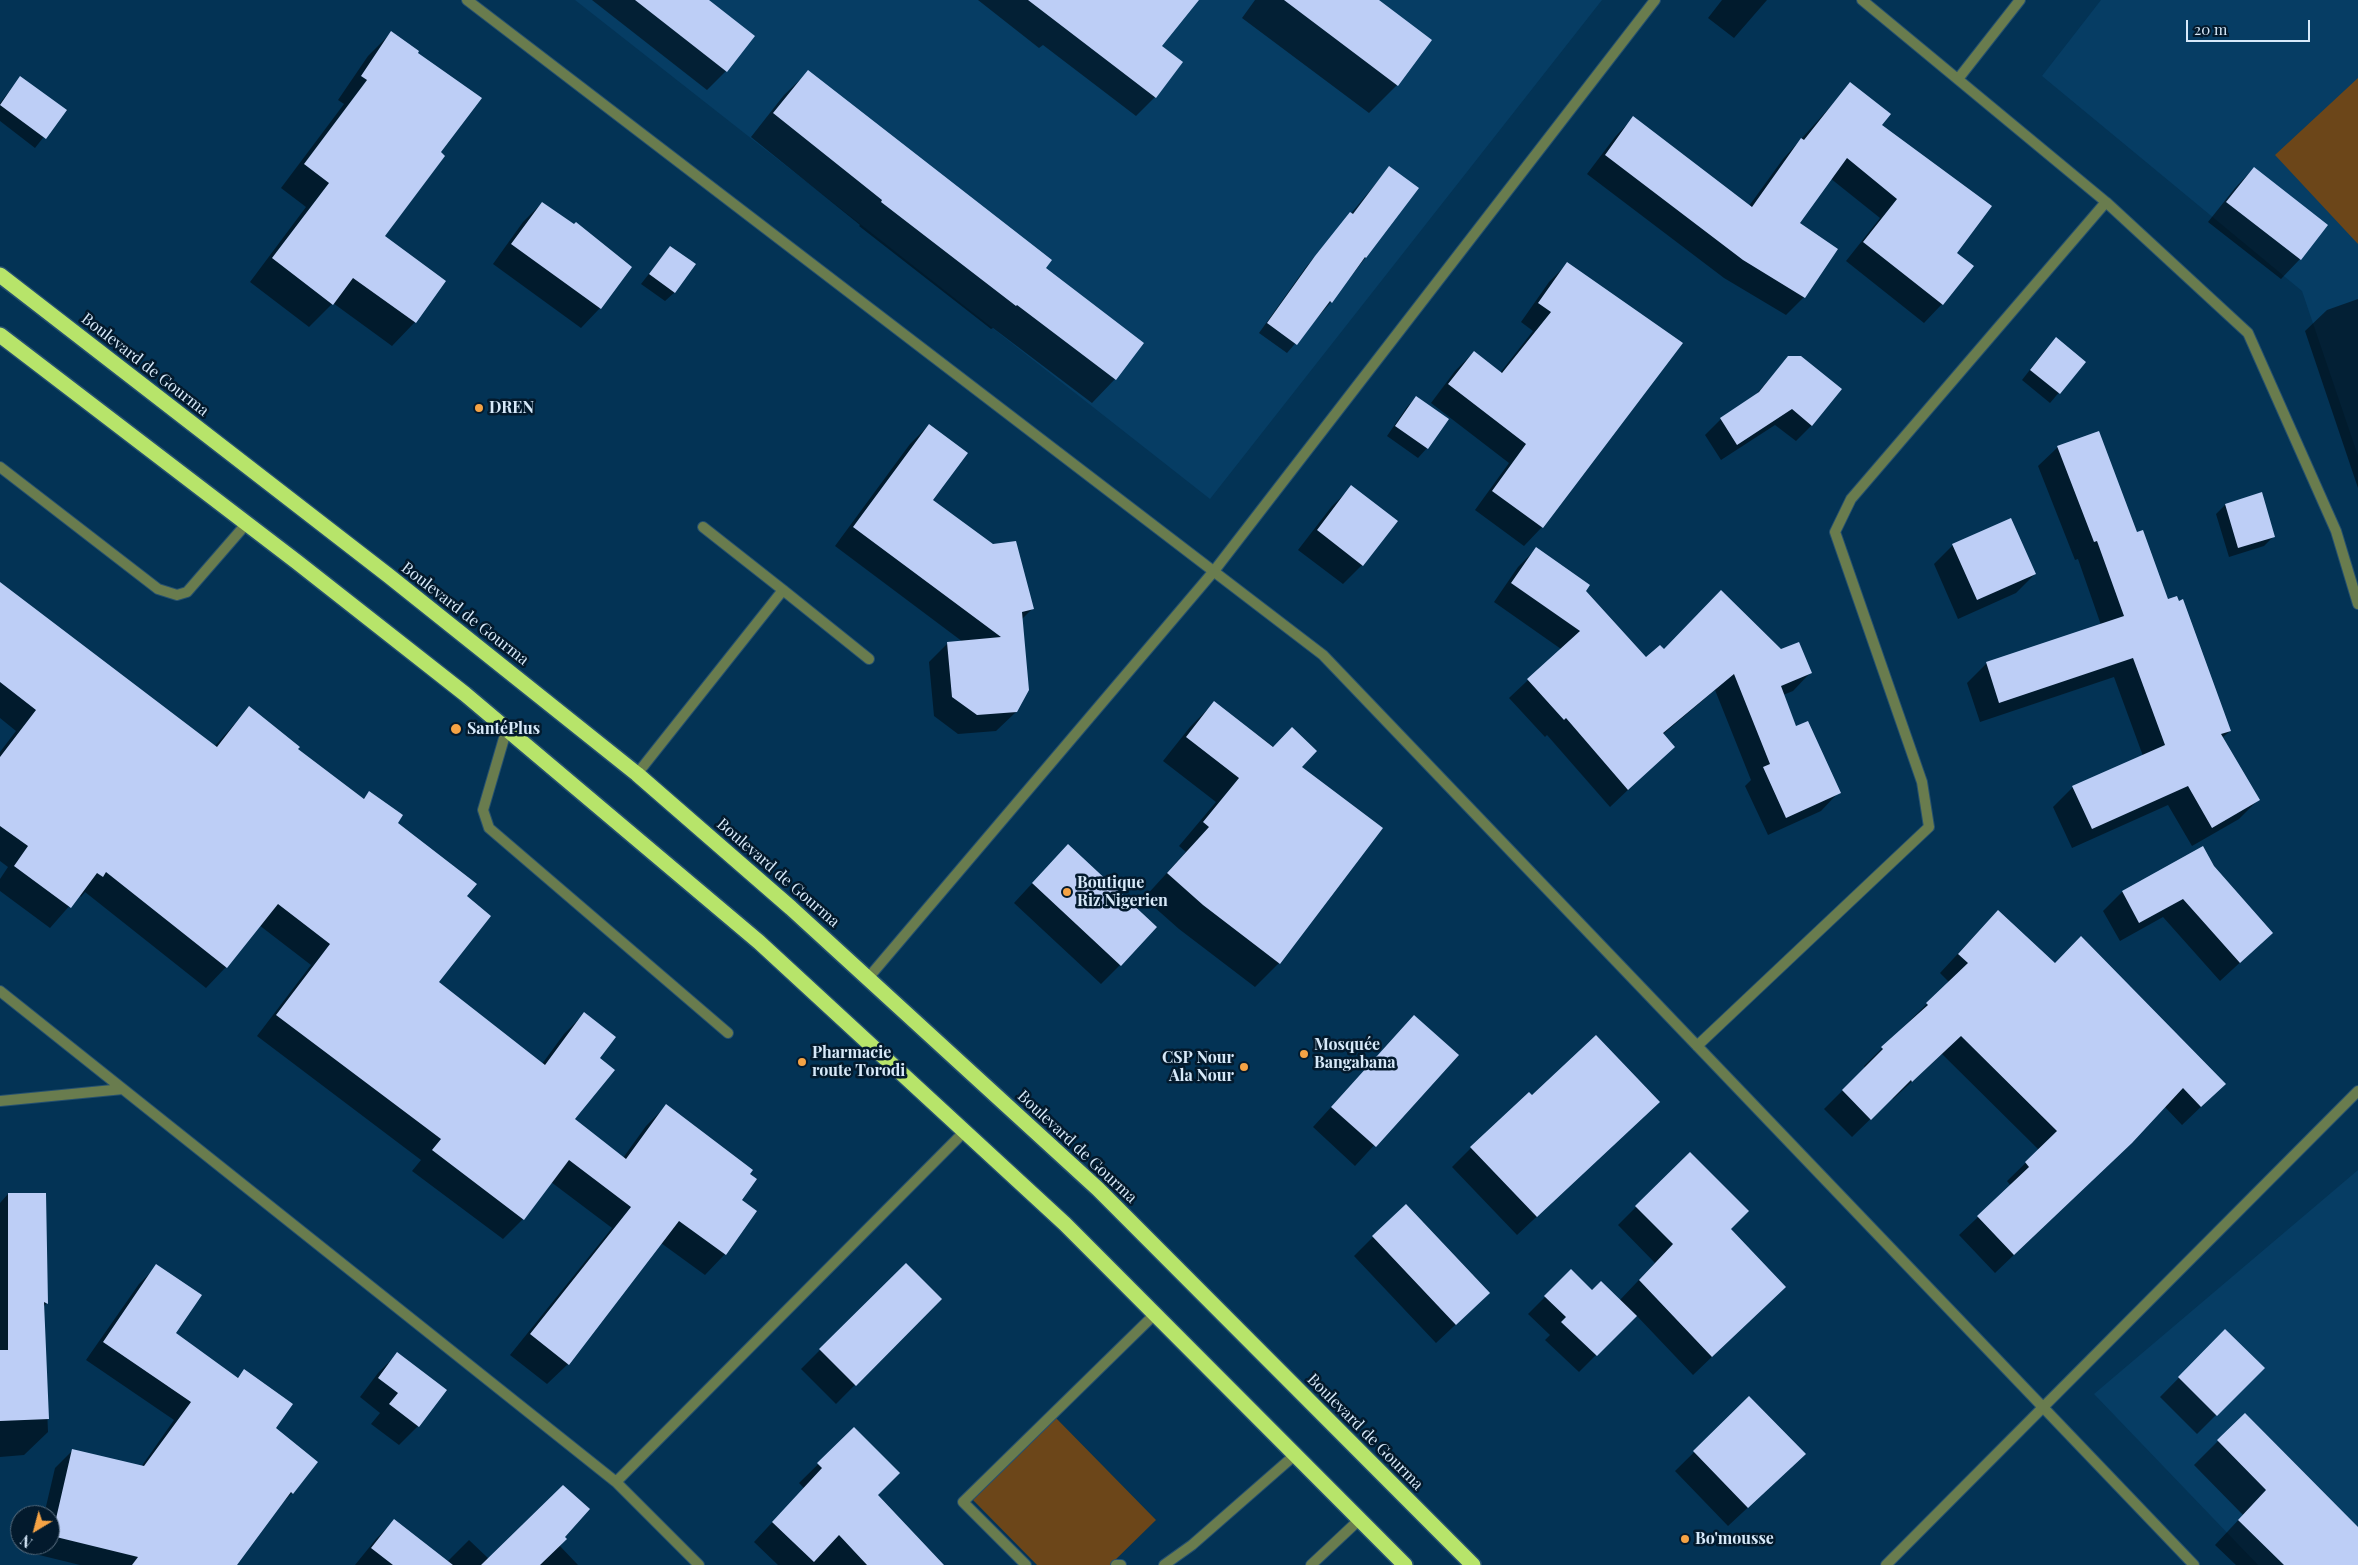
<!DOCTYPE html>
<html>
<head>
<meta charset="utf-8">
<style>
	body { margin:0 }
	#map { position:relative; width:2358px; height:1565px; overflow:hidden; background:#033355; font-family:"Playfair Display",serif }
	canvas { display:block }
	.north { position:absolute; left:10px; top:1505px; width:50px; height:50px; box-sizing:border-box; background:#031a2d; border:1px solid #586d7f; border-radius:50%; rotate:217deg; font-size:14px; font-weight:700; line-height:20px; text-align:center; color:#d7e9f9 }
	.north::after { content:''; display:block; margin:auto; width:18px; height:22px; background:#f5a345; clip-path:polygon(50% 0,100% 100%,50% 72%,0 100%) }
	.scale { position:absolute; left:2186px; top:20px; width:124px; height:22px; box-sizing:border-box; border:2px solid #d7e9f9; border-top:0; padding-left:6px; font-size:15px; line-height:18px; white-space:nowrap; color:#d7e9f9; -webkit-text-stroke:4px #031a2d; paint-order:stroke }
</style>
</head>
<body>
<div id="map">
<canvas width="2358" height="1565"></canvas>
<div class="north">N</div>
<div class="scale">20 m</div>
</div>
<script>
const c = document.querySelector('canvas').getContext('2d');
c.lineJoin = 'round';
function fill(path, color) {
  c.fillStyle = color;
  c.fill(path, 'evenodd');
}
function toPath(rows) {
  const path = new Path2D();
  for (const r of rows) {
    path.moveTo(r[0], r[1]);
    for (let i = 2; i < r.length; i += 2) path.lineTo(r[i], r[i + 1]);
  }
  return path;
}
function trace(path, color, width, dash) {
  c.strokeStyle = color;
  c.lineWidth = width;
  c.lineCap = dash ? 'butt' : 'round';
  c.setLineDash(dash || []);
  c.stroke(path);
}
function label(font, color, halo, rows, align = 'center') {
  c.font = font + ' "Playfair Display",serif';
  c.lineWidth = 5;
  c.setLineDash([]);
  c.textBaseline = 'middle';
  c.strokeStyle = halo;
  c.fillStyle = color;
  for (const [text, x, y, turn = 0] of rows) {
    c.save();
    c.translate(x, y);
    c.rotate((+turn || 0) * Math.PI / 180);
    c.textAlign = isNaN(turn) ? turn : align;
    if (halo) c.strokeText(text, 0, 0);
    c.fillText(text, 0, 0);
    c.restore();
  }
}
fill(toPath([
	[575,0,1602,0,1210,499],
	[2101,0,2358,0,2358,456,2302,291,2042,76],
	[2358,1170,2358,1565,2258,1565,2094,1394]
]), '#063d64');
fill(toPath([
	[2358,78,2358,244,2275,155],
	[1055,1417,1156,1520,1110,1565,1037,1565,972,1499]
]), '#6c4619');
fill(toPath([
	[592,0,707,0,726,71,707,90],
	[978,0,1197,0,1160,46,1155,97,1136,116,1043,45,1039,48],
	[1255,0,1377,0,1397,85,1369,113,1242,18],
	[1722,0,1767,0,1734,38,1708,18],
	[391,33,416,53,439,153,383,237,444,281,415,322,392,346,333,303,309,327,250,282,306,207,281,188,344,104,338,100,368,56],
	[808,72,1044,269,1115,379,1092,403,993,328,991,329,859,226,860,225,751,137,784,95],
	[20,78,65,110,35,148,0,121,0,103],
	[1851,84,1880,125,1956,253,1972,266,1942,304,1924,323,1846,261,1880,218,1830,178,1798,223,1804,297,1786,315,1724,278,1587,174,1615,137,1633,118,1749,206,1783,159],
	[1389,168,1366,257,1331,302,1287,353,1259,333,1306,267],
	[2254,168,2326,225,2300,259,2281,279,2208,222,2235,188],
	[542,203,630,267,600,308,581,328,493,264,523,222],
	[670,247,675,292,665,301,641,284],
	[1567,264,1681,344,1542,527,1524,546,1475,510,1509,463,1431,403,1455,371,1474,352,1500,373,1533,331,1521,322,1549,282],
	[2358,299,2358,488,2305,331,2327,310],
	[2047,348,2085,362,2050,403,2022,380],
	[1789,357,1812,425,1796,441,1775,425,1721,460,1705,435,1721,419,1753,398],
	[1416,397,1447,419,1427,448,1418,458,1387,436,1407,407],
	[929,425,931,500,1033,608,1021,620,1016,712,996,731,958,734,934,716,929,662,948,643,963,642,835,546,910,444],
	[2058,447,2136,534,2230,731,2222,738,2258,800,2239,819,2192,846,2168,805,2072,848,2053,807,2073,787,2143,756,2114,677,1980,722,1967,683,1987,663,2101,625,2078,559,2075,560,2038,466],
	[1352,487,1362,565,1343,584,1298,550,1332,506],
	[2261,494,2274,536,2264,546,2229,557,2216,514,2225,505],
	[1953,545,2035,574,2016,593,1958,619,1934,564],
	[1536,549,1585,591,1646,659,1664,651,1781,651,1811,672,1793,691,1783,695,1795,727,1839,792,1821,811,1768,835,1745,786,1751,780,1715,690,1662,735,1673,747,1610,807,1547,735,1545,737,1509,698,1561,649,1494,602,1518,567],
	[0,583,214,747,249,708,296,750,363,799,370,793,465,897,437,982,542,1064,564,1034,584,1014,598,1058,573,1120,623,1158,646,1126,666,1106,749,1174,741,1200,756,1211,725,1254,705,1275,661,1243,568,1364,547,1384,510,1355,612,1228,551,1182,523,1219,503,1239,412,1171,421,1160,257,1036,311,965,259,925,226,967,206,988,85,892,81,897,79,895,50,928,0,891,0,879,8,867,0,861,0,752,16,731,0,718],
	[1214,703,1301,767,1279,963,1255,987,1179,929,1144,898,1186,852,1179,846,1216,802,1163,761,1190,727],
	[1049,865,1120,965,1101,984,1014,903],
	[2213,867,2272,933,2220,981,2163,917,2120,941,2103,911,2122,892],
	[1979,931,2206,1102,2182,1125,2164,1106,2112,1161,1995,1273,1959,1235,2011,1186,2007,1181,2039,1150,1942,1054,1893,1099,1892,1098,1852,1137,1824,1109,1865,1068,1864,1066,1949,982,1940,973],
	[1414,1016,1457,1055,1355,1166,1313,1127],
	[1532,1097,1639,1121,1517,1235,1452,1167,1471,1148],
	[1690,1153,1766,1305,1693,1375,1636,1315,1579,1372,1545,1340,1550,1335,1528,1314,1571,1271,1592,1292,1619,1301,1655,1263,1618,1225],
	[8,1194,45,1194,46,1304,43,1307,48,1432,24,1455,0,1457,0,1203],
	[1373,1237,1469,1312,1436,1343,1354,1256],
	[906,1264,940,1299,836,1404,801,1369],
	[157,1266,174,1333,236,1379,245,1370,274,1429,292,1493,282,1503,235,1565,80,1565,35,1554,37,1545,50,1545,50,1515,44,1515,55,1468,73,1450,141,1467,174,1420,86,1360,139,1284],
	[2225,1331,2263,1368,2197,1434,2160,1397],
	[397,1354,418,1426,399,1445,371,1424,380,1413,360,1397,378,1373],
	[1749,1398,1785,1473,1728,1526,1675,1471],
	[2245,1414,2358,1529,2358,1565,2236,1565,2215,1545,2243,1515,2194,1465],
	[854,1429,876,1495,942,1565,778,1565,754,1542,804,1488,799,1483],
	[394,1521,447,1562,469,1540,489,1559,563,1537,559,1545,578,1565,355,1565,376,1539]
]), '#0007');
fill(toPath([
	[635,0,709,0,755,36,727,72],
	[1028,0,1199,0,1162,46,1183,62,1156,98],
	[1284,0,1379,0,1432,40,1398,86],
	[391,31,419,51,418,53,482,98,441,152,445,156,385,236,446,281,416,323,353,278,333,305,272,258,329,183,304,164,367,80,361,76],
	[808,70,1052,260,1046,268,1144,343,1116,380,1017,305,1016,306,881,202,882,200,773,113],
	[20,76,67,110,46,139,0,105],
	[1850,82,1891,114,1882,125,1992,206,1957,253,1974,266,1943,305,1863,242,1897,199,1847,158,1800,223,1838,249,1805,298,1743,260,1605,155,1633,116,1752,207,1801,138,1804,140],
	[1389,166,1419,188,1366,258,1365,257,1332,303,1330,301,1297,345,1267,323,1315,256,1350,212,1353,214],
	[2254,167,2328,225,2301,260,2226,202],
	[542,202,574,224,576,222,632,267,601,309,511,244],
	[670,246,696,264,675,293,649,274],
	[1567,262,1683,343,1543,528,1492,491,1526,444,1448,384,1474,351,1502,373,1551,312,1538,303],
	[2056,337,2086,362,2060,394,2030,370],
	[1788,356,1801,356,1842,389,1812,426,1792,409,1737,445,1720,418,1759,392],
	[1416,396,1449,419,1428,449,1395,426],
	[929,424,968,453,933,500,993,544,1016,541,1034,609,1022,612,1029,690,1017,712,977,715,952,697,947,642,1001,637,853,527],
	[2099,431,2137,532,2143,530,2168,599,2177,596,2179,601,2183,599,2231,731,2221,734,2260,800,2212,828,2188,786,2092,829,2072,786,2165,745,2133,658,1999,703,1986,662,2124,616,2097,541,2094,542,2057,446],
	[1351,485,1398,521,1363,566,1317,530],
	[2262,492,2275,537,2238,548,2225,504],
	[2011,518,2036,574,1977,600,1952,544],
	[1536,547,1590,585,1586,591,1646,657,1660,645,1664,649,1721,590,1781,649,1799,642,1812,673,1781,686,1796,726,1808,721,1841,793,1786,818,1763,767,1770,764,1734,674,1663,733,1675,747,1628,790,1566,718,1564,720,1527,679,1580,631,1511,583],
	[0,582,217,747,249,706,300,747,298,749,364,799,369,791,403,815,398,823,477,884,467,896,491,916,439,982,545,1065,584,1012,616,1037,600,1058,615,1070,575,1119,626,1159,666,1104,753,1170,750,1174,757,1179,742,1200,757,1211,726,1255,679,1221,569,1365,530,1334,631,1207,569,1160,524,1220,432,1150,441,1139,276,1015,330,944,278,904,227,968,106,872,103,877,97,873,71,908,14,866,28,846,0,826,0,757,36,710,0,682],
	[1214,701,1273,747,1292,727,1317,751,1302,767,1383,828,1280,964,1203,905,1167,873,1209,827,1203,822,1239,778,1186,737],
	[1068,844,1157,927,1121,966,1032,883],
	[2203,846,2214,866,2273,933,2240,963,2183,899,2139,923,2122,891],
	[1998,910,2055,963,2081,936,2226,1084,2201,1107,2183,1088,2132,1143,2014,1255,1977,1216,2029,1167,2025,1162,2057,1131,1961,1036,1912,1082,1911,1080,1871,1120,1842,1090,1883,1049,1881,1047,1928,1005,1926,1003,1968,963,1958,954],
	[1414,1015,1459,1055,1376,1147,1331,1107],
	[1596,1035,1660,1102,1537,1217,1470,1147,1529,1092,1532,1095],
	[1690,1152,1749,1211,1731,1229,1786,1287,1712,1357,1639,1280,1673,1244,1635,1206],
	[8,1193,46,1193,48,1304,44,1302,49,1419,0,1421,0,1350,8,1350],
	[1406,1204,1490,1293,1456,1325,1372,1236],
	[906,1263,942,1299,856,1386,819,1349],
	[156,1264,202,1295,176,1333,238,1378,244,1369,293,1404,276,1428,318,1462,293,1494,291,1492,237,1565,132,1565,138,1557,52,1536,72,1449,144,1466,191,1402,103,1342],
	[1571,1269,1592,1290,1601,1281,1637,1316,1597,1356,1561,1322,1566,1317,1544,1296],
	[2225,1329,2265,1368,2217,1416,2178,1377],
	[397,1352,447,1390,419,1427,389,1404,398,1393,378,1378],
	[1749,1396,1806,1454,1748,1508,1693,1451],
	[2245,1413,2358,1527,2358,1565,2284,1565,2238,1520,2266,1490,2217,1440],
	[854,1427,900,1473,878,1495,944,1565,867,1565,839,1535,814,1562,772,1522,822,1468,817,1463],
	[563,1485,590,1509,565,1537,567,1539,540,1565,481,1565],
	[394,1519,453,1565,393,1565,371,1548]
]), '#bdcef6');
const lane = toPath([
	[703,527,783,590],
	[637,774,783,590,869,659],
	[1026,1565,963,1502,1155,1314],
	[1116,1565,1121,1565],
	[1164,1565,1192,1545,1296,1454]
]);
const street = toPath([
	[467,0,1323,655,2194,1565],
	[1862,0,2106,202,2248,333,2336,531,2358,604],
	[1958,79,2020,0],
	[0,467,158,589,177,595,187,592,247,523],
	[507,728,483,810,489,828,728,1033],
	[869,977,1214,571,1655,0],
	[0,991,616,1482,699,1565],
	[1697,1046,1929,827,1922,782,1835,532,1851,499,2106,202],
	[0,1101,123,1089],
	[616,1482,964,1132],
	[1311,1565,1360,1519],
	[1886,1565,2358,1091]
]);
const highway = toPath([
	[0,275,389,576,637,774,791,908,1098,1189,1473,1565],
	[0,335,297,562,465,694,759,942,1065,1224,1405,1565]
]);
trace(lane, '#25506f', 12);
trace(street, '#25506f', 12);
trace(highway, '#25506f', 18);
trace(lane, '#697c4e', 10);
trace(street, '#697c4e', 10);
trace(highway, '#b7e46a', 15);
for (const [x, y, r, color] of [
	[479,408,5,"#f5a345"],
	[456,729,6,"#f5a345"],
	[1067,892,5,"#f5a345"],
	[1304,1054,5,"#f5a345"],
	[802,1062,5,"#f5a345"],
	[1244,1067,5,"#f5a345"],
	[1685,1539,5,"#f5a345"]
]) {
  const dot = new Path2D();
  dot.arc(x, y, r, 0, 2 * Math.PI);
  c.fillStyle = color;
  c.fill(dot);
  trace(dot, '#031a2d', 2);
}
label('16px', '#d7e9f9', '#031a2d', [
	["Boulevard de Gourma",145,365,38],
	["Boulevard de Gourma",465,614,38],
	["Boulevard de Gourma",778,873,41],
	["Boulevard de Gourma",1077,1147,43],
	["Boulevard de Gourma",1365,1432,45]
]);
label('bold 16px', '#d7e9f9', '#031a2d', [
	["DREN",489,408],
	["SantéPlus",467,729],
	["Boutique",1077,883],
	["Riz Nigerien",1077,901],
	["Mosquée",1314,1045],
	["Bangabana",1314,1063],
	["Pharmacie",812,1053],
	["route Torodi",812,1071],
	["CSP Nour",1234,1058,"right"],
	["Ala Nour",1234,1076,"right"],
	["Bo'mousse",1695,1539]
], 'left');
</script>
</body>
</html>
